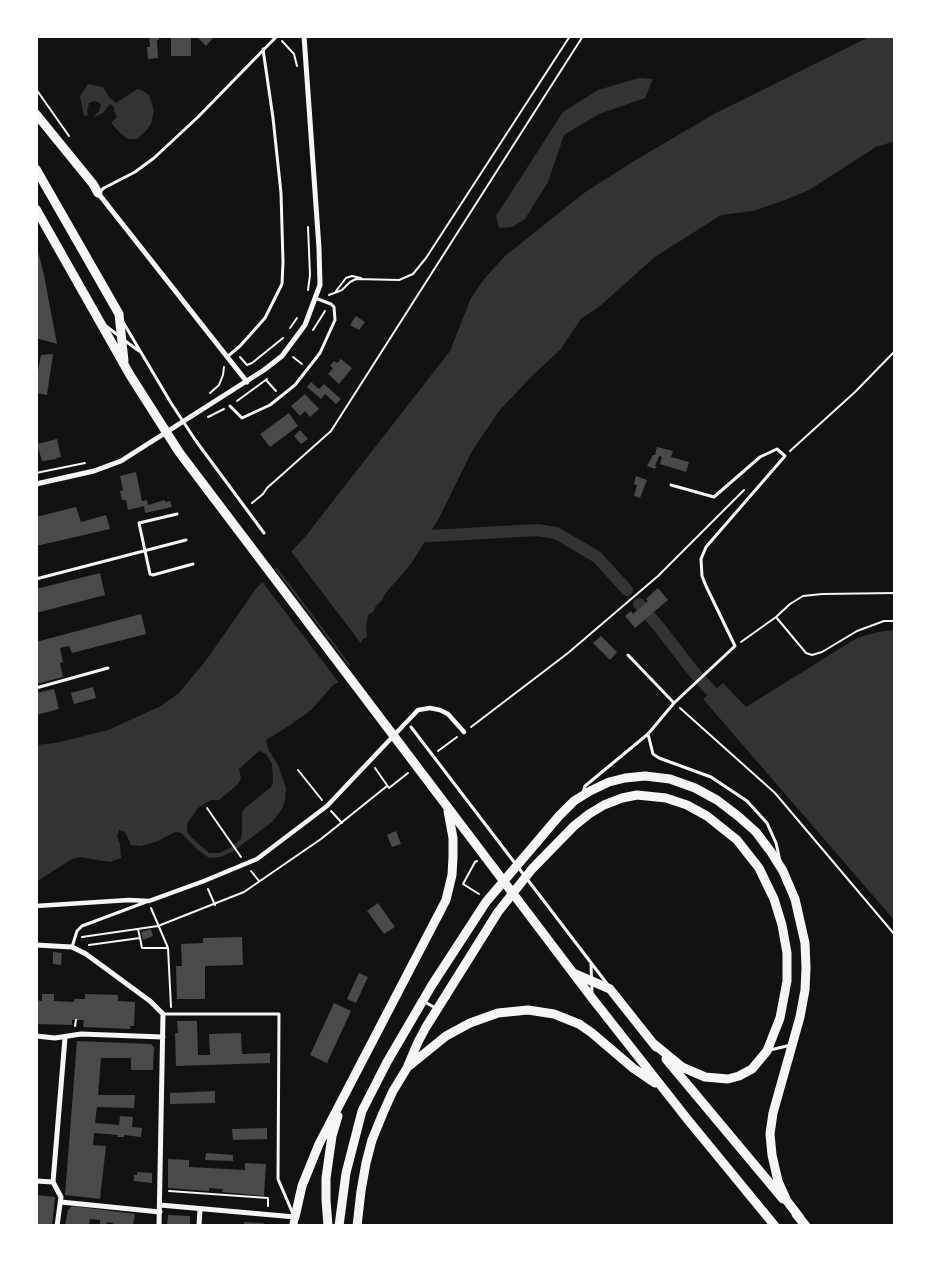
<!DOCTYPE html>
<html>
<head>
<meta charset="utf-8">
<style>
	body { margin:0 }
	#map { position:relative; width:931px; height:1262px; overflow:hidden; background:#111; font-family:"Roboto Serif",serif }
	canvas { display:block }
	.frame { position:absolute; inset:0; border:38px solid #fff; pointer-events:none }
</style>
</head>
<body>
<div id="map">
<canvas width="931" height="1262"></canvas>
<div class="frame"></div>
</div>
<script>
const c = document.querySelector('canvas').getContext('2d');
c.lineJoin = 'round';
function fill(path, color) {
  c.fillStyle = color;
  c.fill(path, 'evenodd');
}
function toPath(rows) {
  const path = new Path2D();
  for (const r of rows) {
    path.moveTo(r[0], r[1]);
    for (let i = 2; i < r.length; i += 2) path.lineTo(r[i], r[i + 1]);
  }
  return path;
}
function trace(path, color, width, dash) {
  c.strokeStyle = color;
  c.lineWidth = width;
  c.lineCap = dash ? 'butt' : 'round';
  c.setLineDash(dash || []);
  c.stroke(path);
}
fill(toPath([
	[871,36,895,36,895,141,876,147,809,190,785,200,753,211,721,215,655,257,601,305,581,319,560,350,532,376,499,411,472,451,438,520,411,564,384,595,383,599,376,606,373,612,368,615,366,628,367,637,362,640,355,658,339,682,333,685,311,710,289,726,266,740,268,749,278,765,286,788,285,801,282,809,272,822,232,852,220,857,209,858,198,850,181,833,175,832,158,841,141,846,131,845,125,832,119,830,117,837,120,844,121,858,110,862,80,857,72,859,36,882,36,745,56,743,108,730,161,706,179,693,207,659,255,590,305,537,450,351,471,298,485,278,505,256,584,193,634,161,714,114],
	[259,751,266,754,272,764,273,782,271,787,244,809,242,813,242,833,241,839,230,848,219,853,209,853,192,838,187,831,187,824,198,808,211,800,219,800,237,785,241,779,239,769],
	[639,78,653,79,645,98,599,114,564,135,548,182,525,219,512,227,499,228,496,216,563,112,598,90],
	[88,84,103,87,110,98,116,103,137,89,142,90,149,95,154,111,151,124,146,131,137,139,128,139,120,133,111,123,117,117,114,111,114,107,110,104,103,113,93,118,99,111,101,104,95,101,89,103,87,111,88,115,84,116,80,96],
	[895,630,895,921,703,699,723,683,746,707,857,638,878,632]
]), '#333');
fill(toPath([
	[290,550,363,646,358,659,352,667,275,565],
	[274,567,351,669,340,684,261,580]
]), '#111');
trace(toPath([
	[413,537,537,530,556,533,597,557,627,590],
	[639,604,659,627,693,671,722,703]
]), '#333', 12);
fill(toPath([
	[149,36,159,36,159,40,157,40,158,58,148,59,147,47,150,47],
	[171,36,191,36,191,56,171,56],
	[196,36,215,36,206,46],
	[36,243,44,275,57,344,36,338],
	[356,316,365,322,359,330,350,325],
	[53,354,47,395,36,393,36,381,41,355],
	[341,359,352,368,339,384,328,374,333,368,330,366,334,361,337,363],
	[311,382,319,389,324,384,341,399,336,404,325,394,321,399,307,387],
	[305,394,319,409,310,417,305,411,300,416,291,406],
	[289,413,298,426,270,447,260,434],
	[300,430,308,439,301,444,294,436],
	[57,439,61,457,56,458,57,459,42,461,37,444],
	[657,447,673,451,671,457,689,462,686,472,660,464,662,457,659,456,655,466,657,466,655,469,647,466,653,455,655,455],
	[136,472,142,501,147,500,148,505,165,500,165,502,170,501,172,507,145,513,144,506,128,510,126,500,122,500,120,491,123,490,120,476],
	[636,476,647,480,640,498,634,496,637,485,634,484],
	[76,507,81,522,106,515,110,529,36,546,36,517],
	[100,573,105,595,36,613,36,589],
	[658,588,668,600,635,628,625,616,631,611,633,614,648,601,646,599],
	[141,614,146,634,72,653,69,646,60,648,63,662,60,663,63,677,36,684,36,642],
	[601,636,617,652,610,660,593,643],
	[93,687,96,698,74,704,71,693],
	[54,689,59,709,36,715,36,693],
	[396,831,401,844,392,847,387,835],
	[378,903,395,927,384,934,367,911],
	[151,929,153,936,143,940,141,932],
	[242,937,243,965,205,966,205,999,177,999,176,966,182,966,181,944,203,943,203,938],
	[53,952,62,953,61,965,53,964],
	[359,973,368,977,356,1003,347,999],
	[42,994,54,994,54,1001,74,1002,74,999,85,999,85,994,118,995,118,1001,135,1002,134,1026,130,1026,130,1029,83,1027,84,1020,72,1020,72,1025,36,1024,36,1000,42,1001],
	[334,1003,351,1011,327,1063,310,1055],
	[177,1021,197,1021,198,1055,210,1055,209,1034,241,1033,242,1054,270,1053,270,1063,176,1066,175,1033,178,1033],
	[77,1041,151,1044,154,1047,153,1070,131,1070,131,1058,101,1058,98,1095,135,1095,134,1108,97,1107,95,1123,119,1125,120,1116,133,1117,132,1127,142,1128,141,1137,124,1135,124,1137,117,1137,118,1135,94,1133,93,1145,106,1146,100,1199,65,1195],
	[215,1091,215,1103,170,1104,170,1093],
	[267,1128,267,1139,233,1140,232,1129],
	[206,1153,233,1155,233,1161,205,1160],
	[168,1159,189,1160,189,1167,245,1170,245,1163,266,1164,264,1196,222,1192,223,1189,209,1188,209,1191,168,1188],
	[137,1172,152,1173,152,1183,134,1181,134,1175,137,1175],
	[36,1195,55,1197,52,1226,36,1226],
	[72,1206,135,1214,133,1226,112,1226,113,1223,107,1222,106,1226,100,1226,100,1220,90,1219,89,1226,65,1226,68,1210],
	[168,1215,190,1216,190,1226,167,1226],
	[244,1222,264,1223,264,1226,244,1226]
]), '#4a4a4a');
trace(toPath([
	[282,41,294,54,297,66],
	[36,89,69,136],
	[308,290,310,275,308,227],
	[336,291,346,278,352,276,361,278],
	[329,295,342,290,350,282,356,279,399,280,413,274,426,258,570,36],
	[290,328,297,318],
	[313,330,325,311],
	[240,357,247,365,252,363,283,338],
	[293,357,302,364],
	[266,380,276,391],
	[210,393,219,385,223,375,224,367],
	[237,401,267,379],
	[208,417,224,409],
	[790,451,855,392,895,351],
	[36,473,85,463],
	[252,503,263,494,267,488,331,431,583,36],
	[776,617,806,653,812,655,822,652,857,631,884,621,895,621],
	[741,642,776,617,790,604,803,596,822,594,895,593],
	[680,708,775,793,895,935],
	[471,727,568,653,658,576,744,490],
	[438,751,457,737],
	[375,768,389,788,408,773],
	[298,770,322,800],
	[207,808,241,857],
	[331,811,342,823],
	[477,861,475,862,463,884,479,894],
	[251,871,259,881],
	[208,889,215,905],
	[151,908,168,948,171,1007],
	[138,929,140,938],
	[82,937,158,926,244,892,321,839,387,786],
	[89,945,140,938,142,948,168,948],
	[75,1026,76,1020],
	[169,1191,268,1198,268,1206]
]), '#f5f5f5', 2);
trace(toPath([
	[98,193,104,188,135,172,154,158,198,117,277,36],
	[123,322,171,403,196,441,264,533],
	[106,326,119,336],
	[124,340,139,351],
	[227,357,240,346,265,318,282,284,283,262,281,193,273,118,263,49],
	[230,406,242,418,270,405,295,385,320,353,335,320,334,307,331,304,315,298],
	[177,514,139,523,150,574,153,575,193,564],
	[36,579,186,540],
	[628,655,674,703],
	[36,688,108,668],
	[411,727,608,985],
	[648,734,653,754,659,758,711,777,747,801,767,823,776,843,780,861],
	[583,793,585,786,648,734,674,703,735,646,706,586,702,576,701,559,706,547,785,456,777,449,760,457,714,497,671,485],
	[72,947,77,931,82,926,146,902],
	[591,964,592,992],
	[425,1002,437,1009],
	[163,1014,279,1014,278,1179,293,1214],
	[770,1050,791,1045]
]), '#f5f5f5', 3);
trace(toPath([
	[36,906,129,900,149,901,204,881,257,859,327,806,418,710,430,708,440,710,448,714,464,732]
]), '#f5f5f5', 4.5);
trace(toPath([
	[98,193,247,382],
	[36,484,94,471,121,461,264,370,282,356,305,325,320,285,319,248,304,36],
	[36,945,72,947,86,954,150,1001,163,1014,159,1226],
	[36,1036,55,1038,81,1034,163,1037],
	[36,1181,53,1182],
	[53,1182,65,1038],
	[53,1182,61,1197,57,1226],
	[61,1202,160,1212],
	[160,1205,295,1217],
	[199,1226,200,1209]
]), '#f5f5f5', 5);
trace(toPath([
	[293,1226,295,1217]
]), '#f5f5f5', 8);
trace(toPath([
	[36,114,93,184,98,193],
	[36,169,119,314,124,361],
	[36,209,130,375,179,452,592,998,688,1120,775,1226],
	[573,973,610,989,656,1047],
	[666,1059,783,1199],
	[409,1066,446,1036,470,1023,498,1013,528,1010,554,1014,579,1024,592,1033,633,1068,655,1083],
	[796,1214,806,1226],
	[295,1217,302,1186,319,1144,446,900,452,875,453,857,453,838,448,811],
	[328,1226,326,1200,326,1178,332,1136,338,1116],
	[339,1226,346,1173,362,1111,387,1062,432,985,486,902,559,816,574,801,590,791,609,782,625,778,645,776,670,779,695,788,717,800,738,816,756,832,771,852,783,871,795,899,805,943,806,968,805,990,800,1017,773,1113,770,1134,772,1155,778,1181,787,1201,800,1218],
	[357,1226,361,1191,366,1163,372,1140,383,1113,393,1091,407,1068,418,1042,426,1027,498,912,532,869,574,826,589,814,604,805,622,798,637,795,666,798,687,805,707,816,737,840,759,868,774,899,782,925,787,953,787,981,780,1018,767,1051,752,1069,739,1076,728,1079,705,1077,682,1067,654,1044]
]), '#f5f5f5', 9);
</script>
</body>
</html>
